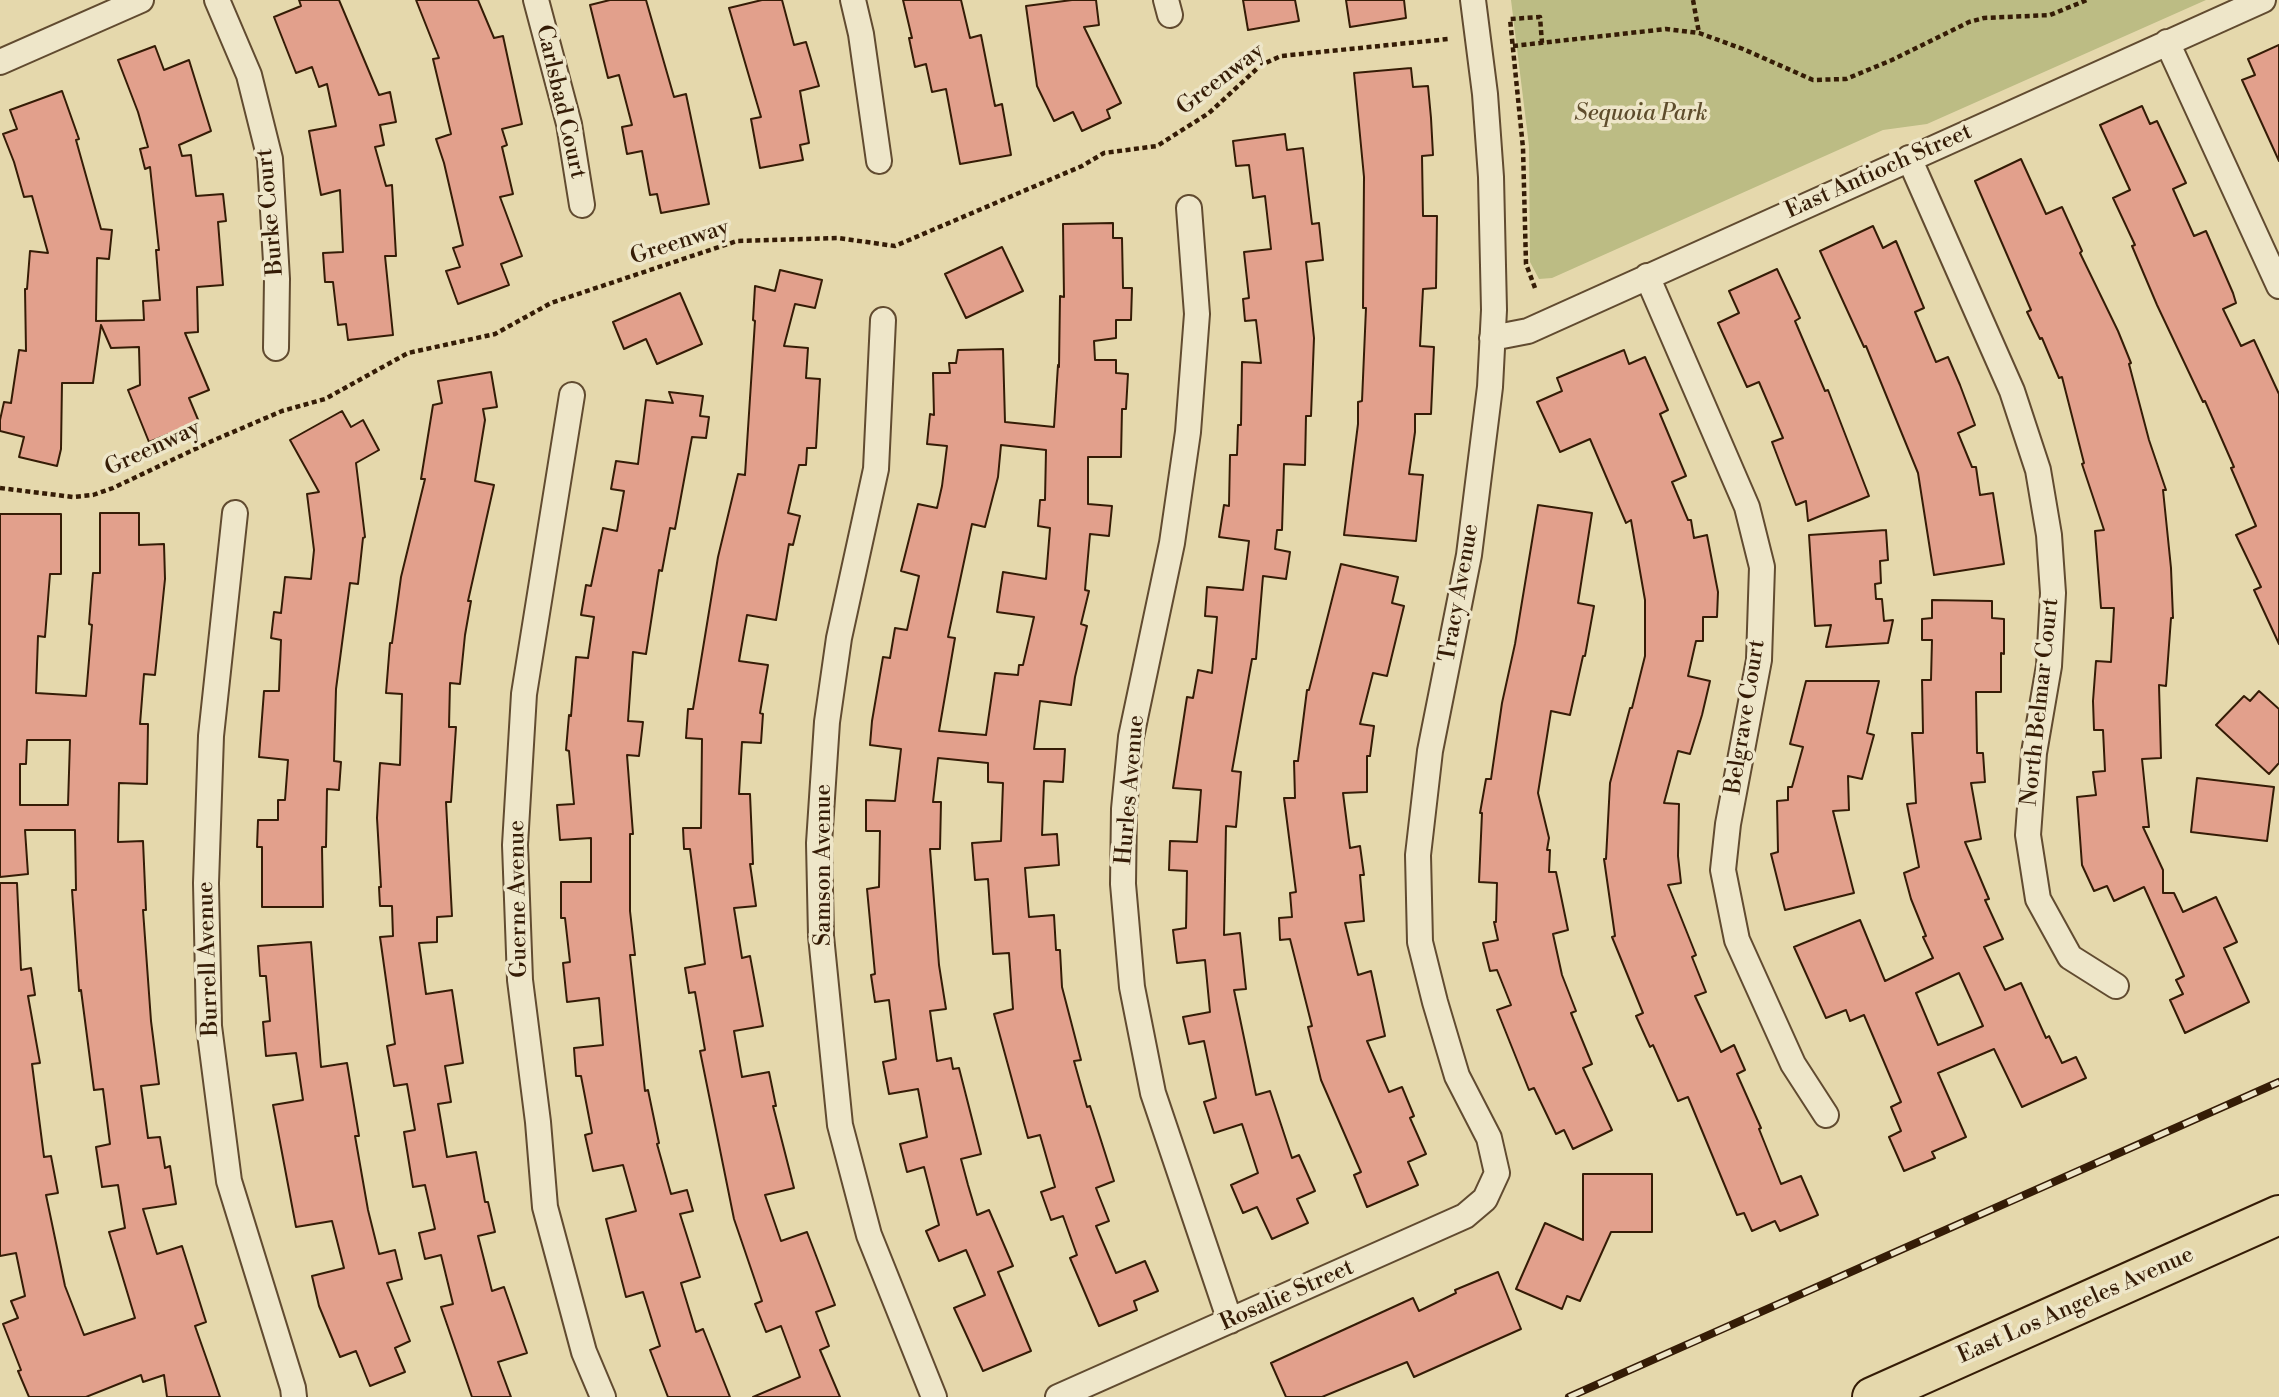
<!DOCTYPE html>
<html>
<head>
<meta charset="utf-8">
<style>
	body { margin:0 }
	canvas { display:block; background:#e5d8ac }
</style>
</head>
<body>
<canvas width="2279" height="1397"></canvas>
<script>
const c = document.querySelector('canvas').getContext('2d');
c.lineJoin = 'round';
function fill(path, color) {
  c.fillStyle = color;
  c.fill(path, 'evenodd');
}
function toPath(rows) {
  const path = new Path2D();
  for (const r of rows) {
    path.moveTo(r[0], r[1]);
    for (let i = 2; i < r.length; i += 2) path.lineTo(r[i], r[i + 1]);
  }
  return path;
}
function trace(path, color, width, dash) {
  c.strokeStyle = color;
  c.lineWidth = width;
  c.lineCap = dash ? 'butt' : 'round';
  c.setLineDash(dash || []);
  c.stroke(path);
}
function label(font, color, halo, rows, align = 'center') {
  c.font = font + ' "Libre Bodoni",serif';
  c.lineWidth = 7;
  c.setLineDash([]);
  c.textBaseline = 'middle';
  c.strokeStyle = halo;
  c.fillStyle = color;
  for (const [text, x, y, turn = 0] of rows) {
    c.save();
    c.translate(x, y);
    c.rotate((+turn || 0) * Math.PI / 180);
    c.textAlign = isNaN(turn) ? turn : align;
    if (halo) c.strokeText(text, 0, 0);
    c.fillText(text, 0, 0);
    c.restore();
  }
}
fill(toPath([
	[1511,0,2206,0,1927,124,1883,130,1552,278,1539,279,1530,262,1529,146]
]), '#bcbc84');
const building = toPath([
	[299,0,339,0,379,95,390,92,396,122,380,125,384,145,375,147,386,186,392,185,396,256,385,256,393,335,348,340,346,324,338,325,333,282,325,282,323,253,343,252,340,190,321,195,309,131,336,126,327,84,319,87,312,67,296,73,274,17,301,6,299,0],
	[416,0,478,0,494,38,503,36,522,124,502,129,507,145,502,147,513,194,500,197,522,256,501,264,509,285,458,304,446,271,460,267,453,248,463,245,444,163,436,139,451,134,433,59,439,58,416,0],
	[610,0,646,0,674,97,686,94,709,204,661,213,657,194,650,195,642,151,627,154,622,127,632,125,619,75,608,78,590,5,610,0],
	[762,0,782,0,794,45,806,42,819,86,800,91,809,143,800,145,803,160,760,168,751,119,761,117,729,8,762,0],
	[903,0,961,0,970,38,981,35,995,106,1002,104,1011,155,960,164,946,89,932,92,926,64,915,67,909,38,912,38,903,0],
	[1072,0,1096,0,1099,25,1084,27,1121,103,1107,110,1110,118,1082,131,1073,112,1054,121,1037,86,1026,6,1072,0],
	[1243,0,1295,0,1299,21,1248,30,1243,0],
	[1346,0,1404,0,1406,18,1350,27,1346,0],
	[2279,45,2279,161,2242,80,2255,75,2248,59,2279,45],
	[155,46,164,70,189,60,211,131,179,145,182,156,191,155,196,196,223,194,226,221,218,222,223,285,197,287,198,332,185,333,209,390,189,398,199,422,149,442,128,390,140,385,139,347,111,348,101,325,93,383,62,383,61,449,57,466,19,457,24,437,0,431,0,420,4,402,11,403,19,350,26,351,25,289,27,289,30,251,48,253,32,196,24,197,14,162,3,134,17,129,10,110,62,91,79,139,76,140,101,229,112,230,109,259,97,258,96,321,144,320,143,301,160,300,156,250,159,250,150,167,145,169,140,149,148,147,138,112,118,60,155,46],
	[1411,68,1413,87,1428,86,1431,118,1433,155,1422,156,1423,216,1437,216,1436,288,1423,289,1420,346,1434,347,1431,414,1415,414,1415,432,1409,474,1423,475,1416,541,1344,535,1358,424,1358,402,1362,401,1366,308,1363,308,1364,177,1354,73,1411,68],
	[2142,106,2150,124,2157,121,2186,183,2173,189,2194,236,2206,231,2233,293,2236,303,2223,309,2241,346,2254,340,2279,394,2279,644,2254,590,2261,587,2236,535,2256,526,2231,468,2234,467,2205,401,2203,402,2157,305,2132,246,2135,245,2113,198,2130,190,2100,125,2142,106],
	[1285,134,1287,150,1303,148,1312,224,1319,223,1323,260,1306,262,1314,338,1311,416,1306,416,1305,465,1284,464,1282,530,1277,530,1275,549,1290,552,1286,579,1263,576,1256,659,1252,659,1232,771,1241,772,1236,827,1226,826,1224,935,1240,933,1246,989,1234,990,1256,1095,1270,1091,1292,1158,1299,1155,1315,1191,1297,1199,1308,1223,1272,1239,1257,1207,1243,1213,1231,1185,1258,1173,1242,1124,1214,1133,1204,1102,1216,1098,1204,1041,1189,1044,1183,1017,1210,1012,1205,960,1177,963,1173,930,1186,928,1187,871,1169,870,1170,841,1197,842,1201,790,1173,788,1187,697,1193,698,1198,670,1212,673,1217,617,1205,616,1207,587,1243,590,1249,541,1219,537,1224,505,1229,506,1230,455,1237,455,1238,425,1241,425,1242,362,1261,363,1256,320,1245,321,1243,299,1249,298,1244,252,1271,249,1265,196,1253,198,1249,165,1236,166,1233,141,1285,134],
	[2021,159,2046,214,2062,207,2082,251,2080,253,2118,331,2131,363,2129,364,2149,440,2166,490,2163,490,2171,568,2173,618,2171,618,2166,686,2159,685,2161,758,2142,759,2149,827,2143,827,2163,870,2163,893,2174,893,2183,912,2216,897,2237,942,2224,948,2249,1002,2185,1033,2170,1000,2183,994,2176,980,2184,976,2144,887,2114,901,2107,886,2094,891,2082,865,2077,797,2096,795,2093,772,2105,771,2103,730,2094,730,2093,701,2096,661,2111,662,2114,608,2101,608,2095,531,2104,530,2082,464,2084,463,2062,377,2059,378,2042,338,2040,339,2027,312,2031,310,1975,181,2021,159],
	[1113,223,1113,238,1122,238,1123,288,1132,288,1131,320,1116,320,1116,338,1094,341,1095,360,1116,360,1116,373,1128,374,1126,409,1122,409,1121,457,1088,457,1088,504,1112,506,1109,536,1090,534,1085,590,1089,591,1081,624,1087,626,1075,677,1071,705,1040,701,1034,749,1065,749,1063,782,1044,781,1042,835,1057,834,1059,865,1025,868,1029,917,1054,915,1056,950,1060,950,1062,987,1081,1060,1074,1061,1087,1107,1090,1106,1114,1181,1096,1188,1109,1221,1096,1226,1116,1273,1145,1261,1158,1291,1134,1301,1137,1310,1099,1326,1070,1258,1077,1255,1063,1216,1051,1220,1041,1192,1055,1187,1040,1135,1028,1138,994,1014,1013,1009,1009,953,993,954,988,879,975,880,972,843,1001,841,1003,783,988,782,988,763,938,758,933,802,941,802,940,849,930,849,939,965,946,1009,930,1011,937,1061,951,1058,953,1069,959,1068,981,1154,961,1159,968,1185,977,1215,989,1210,1013,1266,998,1272,1031,1351,983,1371,954,1308,985,1295,966,1250,939,1261,926,1231,939,1225,924,1167,907,1172,900,1144,927,1137,918,1089,889,1094,883,1062,896,1059,889,1000,875,1002,871,975,875,974,867,889,879,887,880,831,866,831,866,800,895,801,901,749,870,745,872,721,883,657,890,658,895,628,907,630,919,576,901,571,918,504,937,508,942,486,947,446,927,444,930,414,934,415,933,373,950,373,949,363,956,363,958,350,1003,349,1005,422,1054,427,1058,365,1059,367,1060,296,1064,297,1063,224,1113,223],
	[1001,445,1046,450,1045,500,1040,500,1038,526,1050,528,1046,579,1003,572,997,612,1034,617,1023,665,1019,665,1018,675,995,673,986,735,939,731,955,638,948,637,972,524,985,527,998,477,1001,445],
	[1873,226,1883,248,1896,241,1924,308,1915,312,1936,362,1948,357,1960,385,1975,425,1958,433,1972,467,1976,467,1980,495,1993,493,2004,564,1934,575,1918,473,1866,346,1864,347,1820,251,1873,226],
	[1002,247,1023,291,966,318,945,274,1002,247],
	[1777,269,1800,318,1795,321,1825,391,1828,390,1869,496,1808,521,1806,501,1796,505,1772,442,1783,438,1759,382,1747,387,1718,323,1739,313,1729,291,1777,269],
	[780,270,822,280,815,308,795,304,784,346,808,348,806,378,820,379,816,448,807,448,806,465,799,465,788,513,800,516,793,545,789,544,776,620,747,615,739,661,768,665,760,713,763,714,761,743,742,742,739,794,750,794,753,864,750,864,756,906,734,908,742,958,750,956,763,1026,734,1031,742,1077,769,1072,776,1106,773,1106,794,1188,765,1195,781,1241,807,1232,835,1305,816,1312,829,1346,820,1350,840,1397,753,1397,800,1377,781,1326,766,1332,755,1304,762,1301,734,1219,700,1051,705,1050,695,992,689,993,685,968,705,964,690,849,684,849,683,828,701,828,702,739,686,738,688,709,693,709,718,557,738,474,745,475,755,321,753,320,755,286,775,291,780,270],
	[680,293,702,344,657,364,646,339,624,349,613,322,680,293],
	[1624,350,1629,364,1645,357,1668,410,1660,414,1686,476,1672,482,1688,520,1691,520,1694,538,1707,535,1718,592,1717,617,1703,617,1703,641,1696,641,1688,676,1710,681,1702,715,1690,754,1678,751,1664,803,1679,804,1678,856,1681,883,1668,885,1696,955,1692,957,1706,992,1695,996,1721,1052,1734,1045,1745,1070,1737,1074,1761,1128,1759,1129,1781,1184,1801,1176,1818,1215,1780,1231,1775,1221,1752,1231,1744,1213,1737,1215,1688,1097,1678,1101,1653,1045,1650,1047,1636,1016,1643,1013,1612,937,1615,936,1604,859,1606,859,1610,783,1630,708,1632,708,1645,656,1645,600,1631,520,1626,523,1590,439,1560,452,1537,402,1562,391,1557,378,1624,350],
	[491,372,497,407,483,409,485,420,475,481,494,485,468,601,471,601,465,635,460,684,450,683,449,727,456,727,451,802,446,802,452,916,437,917,437,942,419,943,426,994,452,990,463,1063,445,1066,451,1102,438,1104,447,1157,476,1152,485,1202,488,1202,495,1232,478,1236,492,1291,504,1287,527,1353,498,1362,511,1397,472,1397,441,1307,453,1304,441,1255,425,1259,419,1233,435,1229,425,1185,413,1187,404,1132,415,1130,407,1084,394,1086,387,1046,395,1044,380,937,393,936,392,906,380,906,379,887,381,887,377,818,380,763,400,765,402,694,386,693,390,643,392,643,401,577,425,479,421,479,433,405,442,403,438,381,491,372],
	[669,392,703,396,700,416,709,417,706,438,692,437,675,529,670,528,662,571,659,570,646,654,633,652,628,721,643,722,639,756,627,755,633,834,630,834,630,911,635,955,630,955,645,1091,648,1090,659,1143,657,1144,671,1194,687,1190,693,1211,680,1214,700,1277,681,1283,696,1332,703,1329,730,1397,668,1397,650,1350,660,1346,643,1292,626,1297,606,1219,636,1211,623,1165,593,1171,585,1135,592,1133,581,1076,576,1076,574,1048,603,1045,599,998,567,1002,563,963,570,962,565,918,561,918,561,882,591,882,591,838,560,840,557,805,574,804,569,751,566,750,569,715,571,716,576,657,588,658,594,617,581,615,586,585,591,586,603,528,617,531,624,491,611,489,616,461,638,464,646,400,673,403,669,392],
	[342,411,351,427,363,420,379,450,356,463,365,537,363,538,358,584,350,583,336,689,334,761,341,762,339,790,327,789,326,847,322,847,323,907,262,907,262,847,257,847,258,820,278,820,278,800,285,800,288,760,259,757,264,691,279,691,281,640,271,638,274,612,281,613,285,577,311,579,314,550,307,494,319,492,290,440,342,411],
	[1538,505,1592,513,1578,603,1594,606,1585,656,1583,656,1570,715,1551,711,1538,793,1549,838,1547,850,1550,850,1549,872,1556,872,1568,930,1553,934,1562,975,1576,1011,1571,1013,1592,1064,1583,1068,1612,1130,1573,1149,1564,1130,1556,1134,1534,1088,1529,1090,1497,1010,1511,1005,1497,970,1490,971,1483,943,1498,940,1494,922,1496,922,1497,883,1479,882,1482,813,1480,813,1486,779,1491,779,1502,703,1515,644,1538,505],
	[100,513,139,513,139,545,164,544,165,579,155,675,144,674,140,724,148,724,147,784,119,783,118,842,143,841,146,910,143,910,151,1021,159,1084,141,1086,148,1138,160,1137,165,1168,170,1166,176,1204,143,1209,157,1254,182,1246,206,1322,195,1326,220,1397,167,1397,164,1375,143,1382,141,1375,86,1397,29,1397,18,1371,21,1370,3,1324,18,1318,11,1301,25,1296,16,1253,0,1256,0,883,17,883,21,970,31,968,35,995,28,996,40,1063,32,1064,44,1157,51,1156,58,1193,46,1195,65,1286,84,1335,135,1318,109,1232,125,1228,118,1185,102,1187,96,1147,110,1144,103,1089,94,1090,81,990,79,991,72,890,76,890,75,830,25,830,28,874,0,877,0,514,61,514,61,574,50,574,45,637,38,636,36,693,86,696,92,625,89,624,93,573,100,573,100,513],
	[27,740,70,740,68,805,20,805,20,764,26,764,27,740],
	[1886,530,1888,560,1880,561,1881,583,1875,584,1876,599,1882,599,1884,621,1893,620,1888,643,1826,647,1831,625,1815,626,1809,535,1886,530],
	[1341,564,1398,577,1392,603,1404,606,1387,676,1373,673,1360,724,1374,726,1370,756,1367,756,1367,792,1343,793,1350,848,1360,846,1364,875,1360,875,1364,921,1345,923,1358,975,1371,971,1385,1036,1367,1041,1389,1092,1402,1087,1414,1116,1410,1118,1426,1154,1408,1162,1418,1185,1367,1207,1354,1175,1361,1172,1321,1080,1308,1027,1312,1026,1290,939,1280,940,1279,918,1292,917,1290,893,1296,892,1284,798,1295,798,1294,761,1298,761,1307,690,1309,690,1341,564],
	[1932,600,1992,601,1992,618,2004,619,2004,654,2001,653,2001,692,1976,692,1977,753,1983,753,1985,782,1971,783,1981,839,1965,842,1989,899,1985,900,2003,939,1984,947,2005,990,2021,983,2046,1038,2049,1036,2062,1063,2076,1057,2086,1078,2022,1107,1994,1049,1938,1073,1966,1137,1932,1152,1935,1158,1904,1171,1889,1137,1901,1131,1891,1107,1901,1102,1864,1015,1850,1021,1846,1010,1826,1018,1794,947,1860,920,1885,981,1933,958,1923,937,1926,936,1911,899,1904,873,1919,867,1907,804,1916,803,1912,733,1923,733,1922,680,1931,680,1932,640,1922,640,1922,619,1932,618,1932,600],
	[1959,973,1983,1026,1938,1045,1916,993,1959,973],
	[1806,681,1879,681,1867,733,1874,735,1862,779,1848,776,1849,810,1833,811,1854,893,1785,910,1771,854,1778,852,1777,801,1788,800,1788,787,1792,787,1803,747,1790,744,1806,681],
	[2259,691,2279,709,2279,763,2269,774,2216,725,2244,696,2250,701,2259,691],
	[2197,778,2274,787,2267,841,2191,832,2197,778],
	[311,942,321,1067,347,1063,359,1136,355,1136,368,1210,379,1254,395,1250,402,1279,387,1283,410,1341,395,1348,405,1372,370,1386,356,1351,340,1357,319,1306,312,1276,344,1268,332,1221,296,1227,273,1105,303,1100,296,1053,266,1056,263,1022,270,1021,266,976,260,976,258,946,311,942],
	[1583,1174,1652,1174,1652,1232,1611,1232,1580,1301,1567,1296,1562,1309,1516,1289,1545,1223,1583,1240,1583,1174],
	[1498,1272,1521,1329,1414,1377,1407,1362,1322,1397,1286,1397,1271,1363,1413,1298,1419,1311,1456,1293,1455,1290,1498,1272]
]);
fill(building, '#e2a08c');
trace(building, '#351c06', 2);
const street = toPath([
	[217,0,249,75,270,159,277,279,276,348],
	[536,0,569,124,582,205],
	[853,0,861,34,879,161],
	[1166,0,1170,15],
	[2167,42,2279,286],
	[0,62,141,0],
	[1909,158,2012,391,2038,470,2049,535,2053,593,2049,666,2034,753,2028,835,2038,899,2070,957,2116,986],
	[1189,208,1197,314,1188,432,1172,543,1131,737,1124,809,1123,884,1132,987,1153,1093,1230,1321],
	[1647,276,1747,507,1762,567,1759,660,1728,824,1723,870,1737,940,1793,1064,1826,1115],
	[883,320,876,469,839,638,827,722,819,843,821,936,840,1125,869,1235,934,1397],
	[1492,338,1528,331,2263,0],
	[572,395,524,694,515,845,520,980,538,1122,545,1207,584,1352,603,1397],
	[235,513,211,736,206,883,209,1026,229,1181,293,1388,294,1397],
	[1058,1397,1465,1216,1485,1199,1497,1173,1489,1138,1457,1076,1435,1002,1420,942,1418,855,1430,751,1469,555,1490,387,1494,310,1491,177,1485,94,1473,0]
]);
const primary = toPath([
	[1872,1397,2279,1215]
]);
trace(street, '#614b30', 28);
trace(primary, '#351c06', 42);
trace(toPath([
	[1693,0,1699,33],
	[1513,46,1666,29,1699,33,1743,49,1813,80,1846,79,1892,60,1969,22,1984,18,2050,15,2087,0],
	[1535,288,1526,264,1523,148,1510,19,1540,17,1542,43],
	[0,488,73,497,93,495,113,488,212,441,282,411,325,399,408,353,495,334,551,303,737,241,838,238,895,246,1082,166,1104,153,1157,146,1209,113,1261,65,1281,56,1448,39]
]), '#351c06', 4.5, [5, 3.5]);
trace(street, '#eee6c9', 24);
trace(primary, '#e5d8ac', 38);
const rail = toPath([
	[1569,1397,2279,1082]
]);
trace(rail, '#351c06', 8);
trace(rail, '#eee6c9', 5, [16]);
label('23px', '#351c06', '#eee6c9', [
	["Greenway",1221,80,-37],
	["Carlsbad Court",560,102,77],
	["East Antioch Street",1879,172,-24],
	["Burke Court",271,212,-95],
	["Greenway",680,243,-18],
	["Greenway",153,449,-25],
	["Tracy Avenue",1460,593,-80],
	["North Belmar Court",2041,702,-84],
	["Belgrave Court",1746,717,-81],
	["Hurles Avenue",1131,790,-85],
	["Samson Avenue",824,865,-90],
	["Guerne Avenue",519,899,-91],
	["Burrell Avenue",209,959,-92],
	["Rosalie Street",1287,1296,-24],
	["East Los Angeles Avenue",2076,1306,-24]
]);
label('italic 23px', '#5e4c2c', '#eee6c9', [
	["Sequoia Park",1641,114]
]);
</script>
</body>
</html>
